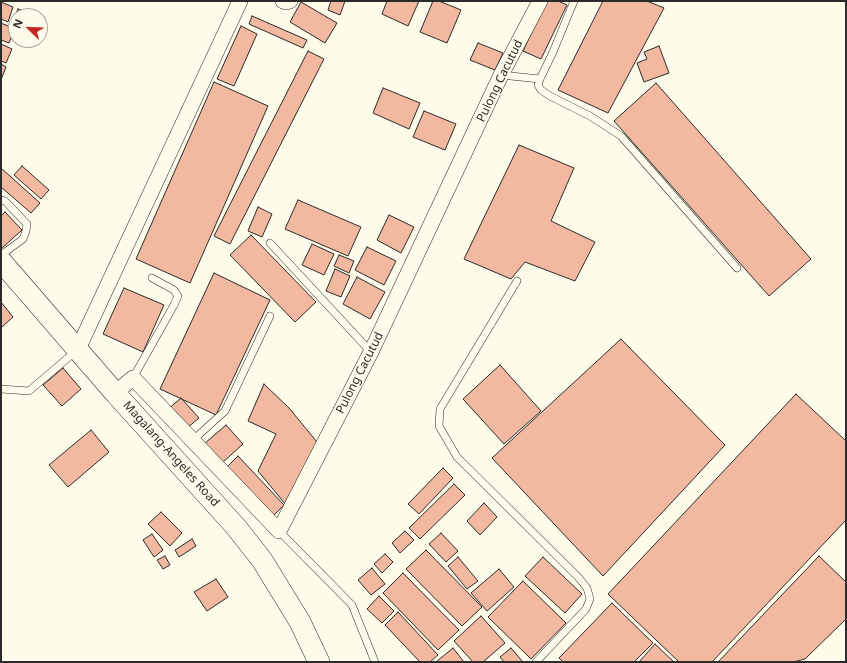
<!DOCTYPE html>
<html>
<head>
<meta charset="utf-8">
<style>
	body { margin:0 }
	#map { position:relative; width:847px; height:663px; overflow:hidden; background:#fdfbea; font-family:"Noto Sans",sans-serif }
	canvas { display:block }
	.frame { position:absolute; inset:0; border:2px solid #2b2b2b; pointer-events:none }
	.north { position:absolute; left:8px; top:8px; width:40px; height:40px; box-sizing:border-box; background:#fdfbea; border:1px solid #a9a89e; border-radius:50%; rotate:293deg; font-size:11px; font-weight:700; line-height:16px; text-align:center; color:#2b2b2b }
	.north::after { content:''; display:block; margin:auto; width:14px; height:18px; background:#c62828; clip-path:polygon(50% 0,100% 100%,50% 72%,0 100%) }
</style>
</head>
<body>
<div id="map">
<canvas width="847" height="663"></canvas>
<div class="frame"></div>
<div class="north">N</div>
</div>
<script>
const c = document.querySelector('canvas').getContext('2d');
c.lineJoin = 'round';
function fill(path, color) {
  c.fillStyle = color;
  c.fill(path, 'evenodd');
}
function toPath(rows) {
  const path = new Path2D();
  for (const r of rows) {
    path.moveTo(r[0], r[1]);
    for (let i = 2; i < r.length; i += 2) path.lineTo(r[i], r[i + 1]);
  }
  return path;
}
function trace(path, color, width, dash) {
  c.strokeStyle = color;
  c.lineWidth = width;
  c.lineCap = dash ? 'butt' : 'round';
  c.setLineDash(dash || []);
  c.stroke(path);
}
function label(font, color, halo, rows, align = 'center') {
  c.font = font + ' "Noto Sans",sans-serif';
  c.lineWidth = 3;
  c.setLineDash([]);
  c.textBaseline = 'middle';
  c.strokeStyle = halo;
  c.fillStyle = color;
  for (const [text, x, y, turn = 0] of rows) {
    c.save();
    c.translate(x, y);
    c.rotate((+turn || 0) * Math.PI / 180);
    c.textAlign = isNaN(turn) ? turn : align;
    if (halo) c.strokeText(text, 0, 0);
    c.fillText(text, 0, 0);
    c.restore();
  }
}
const building = toPath([
	[331,1,345,1,340,15,328,10,331,1],
	[387,1,419,1,408,26,382,14,387,1],
	[433,1,439,1,461,10,447,43,420,32,433,1],
	[547,1,558,1,567,5,541,59,523,51,547,1],
	[603,1,647,1,664,8,608,113,558,90,603,1],
	[1,2,13,7,8,22,1,19,1,2],
	[301,2,337,23,325,43,290,22,301,2],
	[18,9,29,13,28,16,16,16,16,26,11,25,18,9],
	[252,16,307,40,303,48,249,24,252,16],
	[1,23,15,29,9,43,1,40,1,23],
	[241,26,257,34,234,86,217,79,241,26],
	[478,43,503,53,495,70,470,60,478,43],
	[1,44,12,49,6,63,1,61,1,44],
	[659,46,669,73,644,82,637,63,647,59,644,52,659,46],
	[308,51,324,59,230,244,214,236,308,51],
	[1,64,6,67,1,80,1,64],
	[214,82,268,106,190,283,136,259,214,82],
	[656,83,811,259,769,296,614,121,656,83],
	[383,88,420,103,409,129,373,113,383,88],
	[424,111,456,124,445,150,413,137,424,111],
	[519,145,574,168,551,221,595,242,575,281,525,262,511,279,464,259,519,145],
	[22,166,49,190,41,199,14,175,22,166],
	[1,168,40,203,31,213,1,187,1,168],
	[298,200,361,227,348,256,285,229,298,200],
	[258,207,272,214,262,237,248,231,258,207],
	[5,212,22,230,2,248,1,247,1,216,5,212],
	[389,215,414,227,401,253,377,240,389,215],
	[251,235,316,302,295,322,230,255,251,235],
	[312,244,334,254,324,275,302,265,312,244],
	[367,247,396,261,384,285,355,270,367,247],
	[339,255,354,261,349,273,334,266,339,255],
	[335,269,350,276,341,297,326,291,335,269],
	[214,273,270,300,216,415,160,389,214,273],
	[357,277,385,292,370,319,343,304,357,277],
	[124,288,164,305,143,352,103,334,124,288],
	[1,302,13,317,1,328,1,302],
	[621,339,725,445,603,576,492,458,621,339],
	[500,365,541,411,504,444,463,399,500,365],
	[63,368,81,389,62,406,43,385,63,368],
	[264,384,289,408,317,442,286,505,258,471,276,434,248,421,264,384],
	[796,394,846,441,846,520,712,662,679,662,608,594,796,394],
	[181,398,199,418,186,429,168,409,181,398],
	[226,425,243,444,221,464,204,444,226,425],
	[91,430,109,452,68,487,49,465,91,430],
	[238,456,284,505,271,518,225,469,238,456],
	[443,468,453,478,419,514,408,504,443,468],
	[454,484,465,495,420,539,409,528,454,484],
	[484,503,497,517,480,535,467,521,484,503],
	[161,512,182,533,170,546,148,524,161,512],
	[405,531,414,540,400,553,392,543,405,531],
	[441,533,458,551,446,562,429,544,441,533],
	[152,534,163,550,154,557,143,540,152,534],
	[192,539,196,546,179,557,175,550,192,539],
	[426,550,482,607,462,626,406,569,426,550],
	[385,554,393,562,382,573,374,564,385,554],
	[165,556,170,565,163,569,157,560,165,556],
	[819,556,846,582,846,619,805,659,793,662,718,662,819,556],
	[458,557,478,581,467,589,448,566,458,557],
	[543,557,582,594,565,613,525,576,543,557],
	[372,568,385,584,371,595,358,580,372,568],
	[499,569,514,587,487,611,471,593,499,569],
	[403,573,459,630,438,650,383,593,403,573],
	[216,579,228,597,207,611,194,592,216,579],
	[523,581,566,623,531,659,488,617,523,581],
	[379,596,394,611,382,623,367,609,379,596],
	[612,603,653,643,634,662,563,662,559,658,612,603],
	[398,612,438,655,430,662,420,662,385,625,398,612],
	[481,616,505,643,483,662,473,662,454,641,481,616],
	[655,644,674,662,639,662,655,644],
	[453,648,464,662,436,662,453,648],
	[511,648,523,662,504,662,500,657,511,648]
]);
fill(building, '#f2b8a0');
trace(building, '#2b2b2b', 1);
const lane = toPath([
	[501,75,540,79,553,52,574,1],
	[540,79,538,85,541,90,550,96,590,116,621,136,737,268],
	[1,200,5,201,27,224,26,231,23,239,1,255],
	[270,243,371,352],
	[517,281,440,409,439,426,457,457,578,577,587,588,590,599,586,609,536,662],
	[133,378,174,305,178,296,174,290,152,278],
	[1,389,29,391,76,351],
	[193,440,225,411,270,316],
	[279,531,352,605,375,662]
]);
const street = toPath([
	[283,1,286,2,290,1],
	[78,349,240,1],
	[115,393,133,378,279,531,371,352,501,75,540,1]
]);
const secondary = toPath([
	[1,261,115,393,236,527,262,560,300,622,319,662]
]);
trace(lane, '#2b2b2b', 8);
trace(street, '#2b2b2b', 16);
trace(secondary, '#2b2b2b', 22);
trace(lane, '#fdfbea', 7);
trace(street, '#fdfbea', 15);
trace(secondary, '#fdfbea', 21);
label('12px', '#2b2b2b', '#fdfbea', [
	["Pulong Cacutud",500,81,-64],
	["Pulong Cacutud",360,373,-63],
	["Magalang-Angeles Road",171,454,48]
]);
</script>
</body>
</html>
